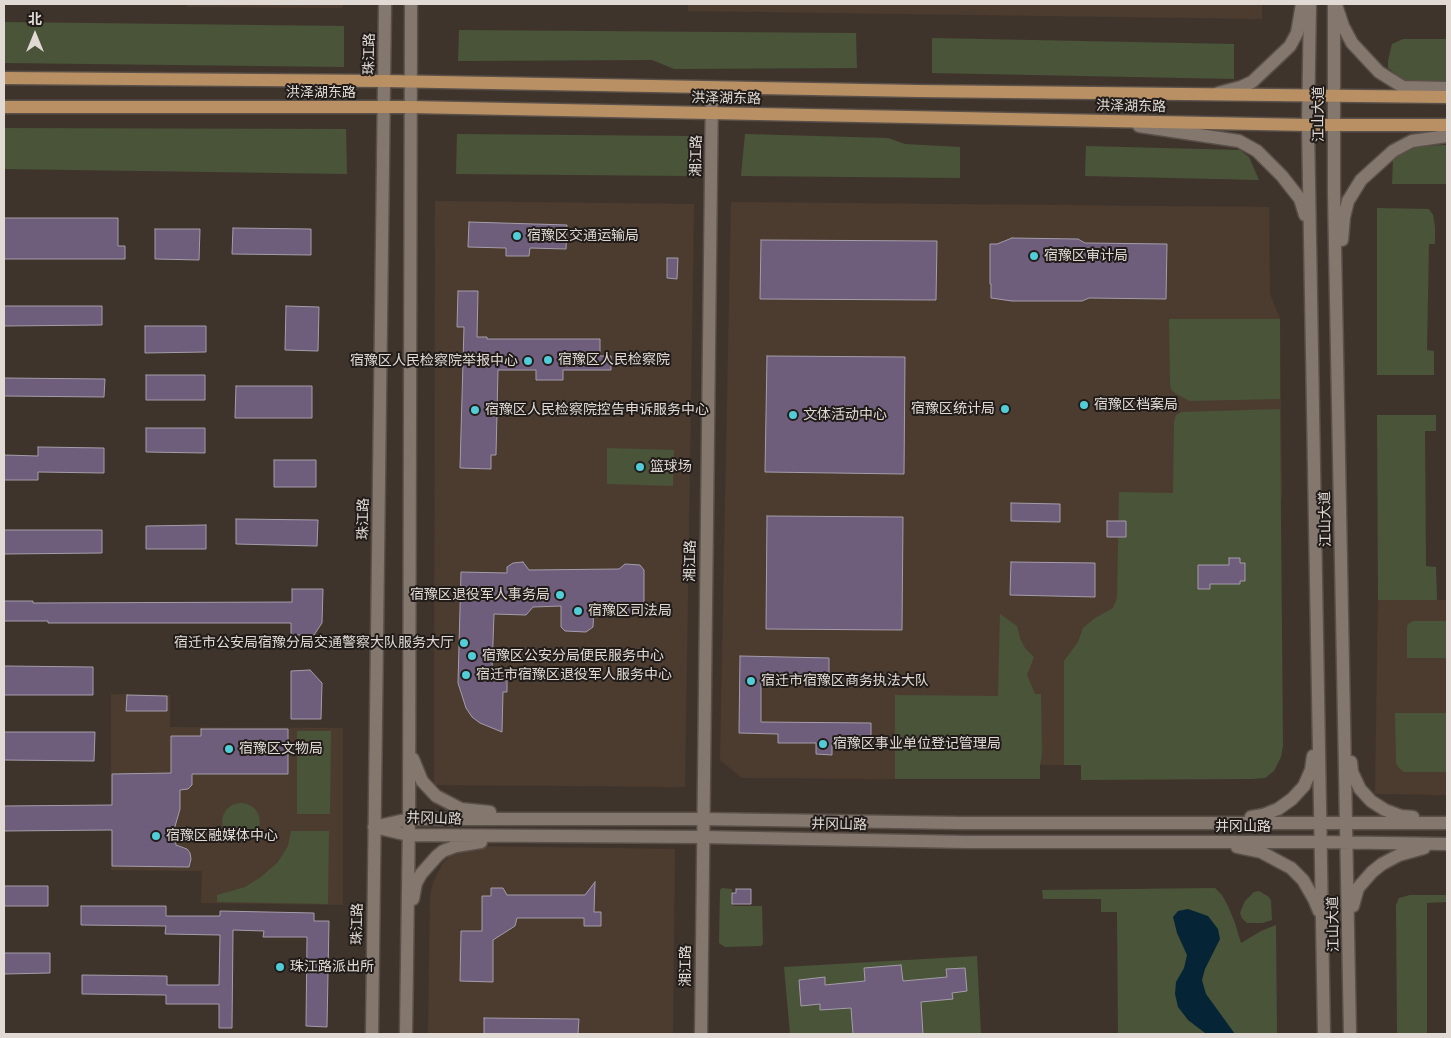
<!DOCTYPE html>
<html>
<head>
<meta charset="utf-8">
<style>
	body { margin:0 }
	#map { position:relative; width:1451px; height:1038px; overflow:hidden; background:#3f342c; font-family:"Times New Roman","Noto Sans SC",serif }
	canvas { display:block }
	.frame { position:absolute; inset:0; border:5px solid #e0d9d4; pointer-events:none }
	.north { position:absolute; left:10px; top:10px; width:50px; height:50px; -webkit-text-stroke:4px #211c19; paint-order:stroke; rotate:0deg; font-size:14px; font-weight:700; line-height:20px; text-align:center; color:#e0d9d4 }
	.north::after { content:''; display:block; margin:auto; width:18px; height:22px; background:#e0d9d4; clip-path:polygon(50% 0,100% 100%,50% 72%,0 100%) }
</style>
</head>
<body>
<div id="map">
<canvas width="1451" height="1038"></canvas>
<div class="frame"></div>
<div class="north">北</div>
</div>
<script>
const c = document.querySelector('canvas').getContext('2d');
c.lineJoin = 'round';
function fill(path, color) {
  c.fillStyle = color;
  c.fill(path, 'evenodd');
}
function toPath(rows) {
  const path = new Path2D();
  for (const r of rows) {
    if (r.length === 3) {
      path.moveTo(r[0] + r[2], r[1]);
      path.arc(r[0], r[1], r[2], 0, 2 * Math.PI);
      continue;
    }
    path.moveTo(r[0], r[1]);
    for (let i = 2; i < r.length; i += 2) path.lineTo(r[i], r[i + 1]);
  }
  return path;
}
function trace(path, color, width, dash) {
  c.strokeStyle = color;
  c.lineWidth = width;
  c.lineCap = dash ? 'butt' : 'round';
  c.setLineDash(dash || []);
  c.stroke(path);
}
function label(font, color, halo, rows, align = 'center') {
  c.font = font + ' "Times New Roman","Noto Sans SC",serif';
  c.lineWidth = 4;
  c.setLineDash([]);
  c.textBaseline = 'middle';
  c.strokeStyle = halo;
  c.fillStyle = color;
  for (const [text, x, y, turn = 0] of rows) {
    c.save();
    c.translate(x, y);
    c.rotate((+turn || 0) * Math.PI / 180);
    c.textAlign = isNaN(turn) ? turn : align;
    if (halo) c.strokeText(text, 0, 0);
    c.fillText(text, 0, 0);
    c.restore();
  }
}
fill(toPath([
	[187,4,344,4,342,8,187,7],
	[688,4,1262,4,1262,19,688,11],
	[435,201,694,204,685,787,434,785],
	[731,202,1269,207,1270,294,1280,319,1282,495,1226,766,895,764,895,779,742,778,720,760],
	[1378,600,1447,600,1447,795,1375,794],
	[111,694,170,695,170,727,343,728,343,905,201,903,202,871,111,870],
	[470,846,675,849,673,1034,428,1034,430,896,433,883,443,863,452,854]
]), '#4c3c30');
fill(toPath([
	[4,22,344,26,344,67,4,63],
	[459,30,856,33,857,68,674,69,652,60,458,61],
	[932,38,1234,44,1234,79,932,73],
	[1403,39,1447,39,1447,83,1407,83,1388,68,1388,61,1392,44],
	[4,128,346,129,347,174,4,169],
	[457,134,690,136,689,176,456,174],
	[745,134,888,138,905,144,960,147,960,178,741,176],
	[1447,145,1447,184,1392,184,1393,160,1400,152,1406,148,1420,146],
	[1086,146,1240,150,1249,157,1259,180,1085,176],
	[1377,208,1429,209,1433,215,1435,227,1435,244,1429,244,1427,350,1434,351,1434,375,1377,375],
	[1169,319,1280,319,1280,399,1190,401,1176,394,1171,389,1170,383],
	[1280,409,1283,746,1281,757,1274,771,1265,778,1252,779,1081,780,1081,765,1064,765,1064,661,1078,642,1083,628,1095,618,1113,608,1117,598,1119,492,1173,493,1174,422,1176,415,1182,412],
	[1377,415,1436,415,1436,431,1425,431,1426,566,1436,567,1437,600,1378,600],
	[607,448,674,450,673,486,607,484],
	[1000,614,1017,626,1020,638,1025,648,1034,657,1027,675,1035,694,1041,694,1042,755,1040,765,1040,779,895,779,895,695,998,696],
	[1413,621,1447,621,1447,658,1407,658,1407,627,1408,624],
	[1395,713,1447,713,1447,772,1404,772,1399,768,1396,763],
	[297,731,331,731,330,814,297,814],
	[241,822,19],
	[291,831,329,831,328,904,217,902,217,895,245,887,261,877,278,862,288,846],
	[722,888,732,889,733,906,762,906,763,944,761,946,725,947,719,943,720,890],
	[1215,888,1222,895,1228,906,1235,923,1241,943,1261,931,1276,925,1277,1034,1118,1034,1117,912,1101,912,1101,899,1043,899,1042,890],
	[1259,891,1269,897,1271,901,1272,920,1262,923,1247,923,1242,918,1240,913,1242,908,1245,901,1254,892],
	[1410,895,1447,895,1447,902,1427,903,1427,1034,1397,1034,1396,905,1399,898],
	[977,956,981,1034,790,1034,784,967]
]), '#4a5439');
fill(toPath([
	[1188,909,1208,916,1218,929,1220,939,1205,969,1202,980,1206,994,1235,1034,1205,1033,1188,1020,1178,1007,1175,994,1176,982,1184,968,1187,955,1177,933,1173,917,1178,911]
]), '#052537');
const building = toPath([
	[4,218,118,218,118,246,125,246,125,259,4,259,4,218],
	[469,222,567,225,566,249,530,248,529,256,506,256,506,248,468,247,469,222],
	[233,228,311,229,311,255,232,254,233,228],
	[155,229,200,229,199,260,155,259,155,229],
	[1012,238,1078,239,1085,243,1167,244,1166,299,1089,298,1082,301,1012,301,991,298,991,284,990,284,990,244,997,244,1012,238],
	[761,240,937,241,936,300,760,299,761,240],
	[667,258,678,258,677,279,667,278,667,258],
	[458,291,478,291,477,337,487,337,487,339,600,339,600,356,611,356,611,370,563,370,563,380,536,380,536,370,498,370,496,455,491,455,491,469,460,468,464,327,457,327,458,291],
	[4,306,102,306,102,325,4,326,4,306],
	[286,306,319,307,318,351,285,350,286,306],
	[145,326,206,326,206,352,145,353,145,326],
	[767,356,905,357,904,474,765,472,767,356],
	[146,375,205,375,205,400,146,400,146,375],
	[4,378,105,379,104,397,4,396,4,378],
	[236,386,312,386,312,418,235,418,236,386],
	[146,428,205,428,205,453,146,452,146,428],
	[38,447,104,448,104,473,38,472,38,480,4,480,4,455,38,456,38,447],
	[274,460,316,460,316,487,274,487,274,460],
	[1011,503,1060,504,1060,522,1011,521,1011,503],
	[767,516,903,517,902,630,766,629,767,516],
	[236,519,318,520,317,546,236,544,236,519],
	[1107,521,1126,521,1126,537,1107,537,1107,521],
	[206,525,206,549,146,549,146,526,206,525],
	[4,530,102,530,102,553,4,554,4,530],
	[1229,558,1240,558,1240,563,1245,563,1245,581,1240,581,1240,584,1210,584,1210,589,1198,589,1198,565,1229,565,1229,558],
	[523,562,529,570,619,569,625,564,640,565,644,570,644,614,628,614,620,605,594,606,593,627,586,632,565,631,561,627,561,606,533,607,526,615,494,614,492,670,507,670,507,692,503,692,502,732,480,723,472,717,466,708,458,683,461,572,507,573,507,567,513,563,523,562],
	[1011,562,1095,563,1095,597,1010,595,1011,562],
	[292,589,323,589,322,623,314,635,291,635,291,623,48,623,48,621,4,621,4,601,33,601,33,603,292,602,292,589],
	[740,656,829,658,829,674,761,673,761,722,871,723,871,743,832,742,832,755,816,754,816,743,778,743,778,734,739,733,740,656],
	[4,666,93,667,93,695,4,695,4,666],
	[310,670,322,683,321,719,291,719,291,671,310,670],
	[127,695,167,696,167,711,126,711,127,695],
	[201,729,288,729,288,774,192,774,192,785,188,789,180,790,180,809,174,830,176,845,187,849,190,853,191,859,189,867,112,866,112,830,4,831,4,806,112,805,112,774,171,773,171,736,201,736,201,729],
	[4,732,95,732,94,761,4,760,4,732],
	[595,882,594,912,601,912,601,926,584,926,584,918,517,918,515,926,493,940,493,982,460,981,461,931,482,931,482,896,491,896,491,888,503,888,507,895,585,895,595,882],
	[4,886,48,886,48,906,4,906,4,886],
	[736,889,751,889,751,904,732,904,732,893,736,893,736,889],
	[81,906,166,906,166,916,220,916,220,911,314,913,314,921,329,921,327,1027,306,1026,307,937,263,937,264,931,233,930,232,1028,219,1028,219,1004,166,1004,166,995,82,994,82,975,167,976,167,985,219,985,220,935,165,934,166,926,81,925,81,906],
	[4,953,50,953,50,973,4,974,4,953],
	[901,965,903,981,947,977,946,969,965,968,967,991,952,993,953,999,921,1002,923,1034,853,1034,851,1008,820,1010,820,1004,801,1006,799,980,825,977,825,985,865,981,864,968,901,965],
	[484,1018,579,1019,578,1034,484,1034,484,1018]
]);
fill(building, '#6e5d7b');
trace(building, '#a49daa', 1);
const street = toPath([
	[701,1034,712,89]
]);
const secondary = toPath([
	[1310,4,1308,125,1324,1034],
	[1334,4,1334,194,1350,1034],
	[1337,8,1343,26,1352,43,1379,72,1403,87,1447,88],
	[1218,93,1241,87,1252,82,1290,46,1297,33,1302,4],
	[1139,126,1239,141,1257,151,1282,176,1300,199,1305,215],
	[1342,240,1344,217,1348,201,1361,180,1393,151,1412,141,1447,136],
	[413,759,422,781,436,796,461,809,490,812],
	[1351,762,1352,772,1360,789,1371,801,1385,810,1401,816,1413,817],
	[1251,817,1263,815,1278,809,1292,799,1304,786,1311,770,1313,756],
	[378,826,409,819,703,819,961,823,1447,823],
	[374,827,408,835,702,837,967,842,1320,842,1447,844],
	[1237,847,1261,852,1291,868,1303,880,1314,899,1319,911],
	[413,899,416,883,421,874,437,856,443,851,456,846,481,842],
	[1353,906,1358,888,1372,872,1382,864,1399,855,1424,848],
	[372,1034,385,4],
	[406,1034,409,819,411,4]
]);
const primary = toPath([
	[4,78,385,81,918,91,1447,97],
	[4,107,410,107,1308,125,1447,125]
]);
trace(street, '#59504a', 15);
trace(secondary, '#59504a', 15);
trace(primary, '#59504a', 15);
trace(street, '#84776e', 12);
trace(secondary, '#84776e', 12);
trace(primary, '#b89064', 12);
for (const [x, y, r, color] of [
	[517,236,5,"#52ccd6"],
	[1034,256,5,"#52ccd6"],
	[548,360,5,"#52ccd6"],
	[528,361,5,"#52ccd6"],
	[1084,405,5,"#52ccd6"],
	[1005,409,5,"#52ccd6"],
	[475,410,5,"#52ccd6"],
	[793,415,5,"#52ccd6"],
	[640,467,5,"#52ccd6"],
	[560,595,5,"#52ccd6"],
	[578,611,5,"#52ccd6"],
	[464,643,5,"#52ccd6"],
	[472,656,5,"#52ccd6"],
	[466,675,5,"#52ccd6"],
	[751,681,5,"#52ccd6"],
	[823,744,5,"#52ccd6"],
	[229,749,5,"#52ccd6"],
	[156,836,5,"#52ccd6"],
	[280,967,5,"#52ccd6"]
]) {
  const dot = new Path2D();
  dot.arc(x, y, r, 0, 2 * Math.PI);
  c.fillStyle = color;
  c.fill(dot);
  trace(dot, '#211c19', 2);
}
label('14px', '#e0d9d4', '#211c19', [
	["珠江路",370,54,-89],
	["洪泽湖东路",321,93],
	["洪泽湖东路",726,99,1],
	["洪泽湖东路",1131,107,1],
	["江山大道",1319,114,-90],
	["湘江路",697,156,-89],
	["珠江路",364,519,-89],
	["江山大道",1326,519,-91],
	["湘江路",691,561,-89],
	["井冈山路",434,819,2],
	["井冈山路",839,825,1],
	["井冈山路",1243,827],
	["珠江路",358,924,-89],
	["江山大道",1334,924,-91],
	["湘江路",686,966,-90]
]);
label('14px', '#e0d9d4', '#211c19', [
	["宿豫区交通运输局",527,236],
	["宿豫区审计局",1044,256],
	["宿豫区人民检察院",558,360],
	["宿豫区人民检察院举报中心",518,361,"right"],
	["宿豫区档案局",1094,405],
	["宿豫区统计局",995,409,"right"],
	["宿豫区人民检察院控告申诉服务中心",485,410],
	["文体活动中心",803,415],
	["篮球场",650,467],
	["宿豫区退役军人事务局",550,595,"right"],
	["宿豫区司法局",588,611],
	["宿迁市公安局宿豫分局交通警察大队服务大厅",454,643,"right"],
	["宿豫区公安分局便民服务中心",482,656],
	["宿迁市宿豫区退役军人服务中心",476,675],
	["宿迁市宿豫区商务执法大队",761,681],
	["宿豫区事业单位登记管理局",833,744],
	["宿豫区文物局",239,749],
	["宿豫区融媒体中心",166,836],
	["珠江路派出所",290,967]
], 'left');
</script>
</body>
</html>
